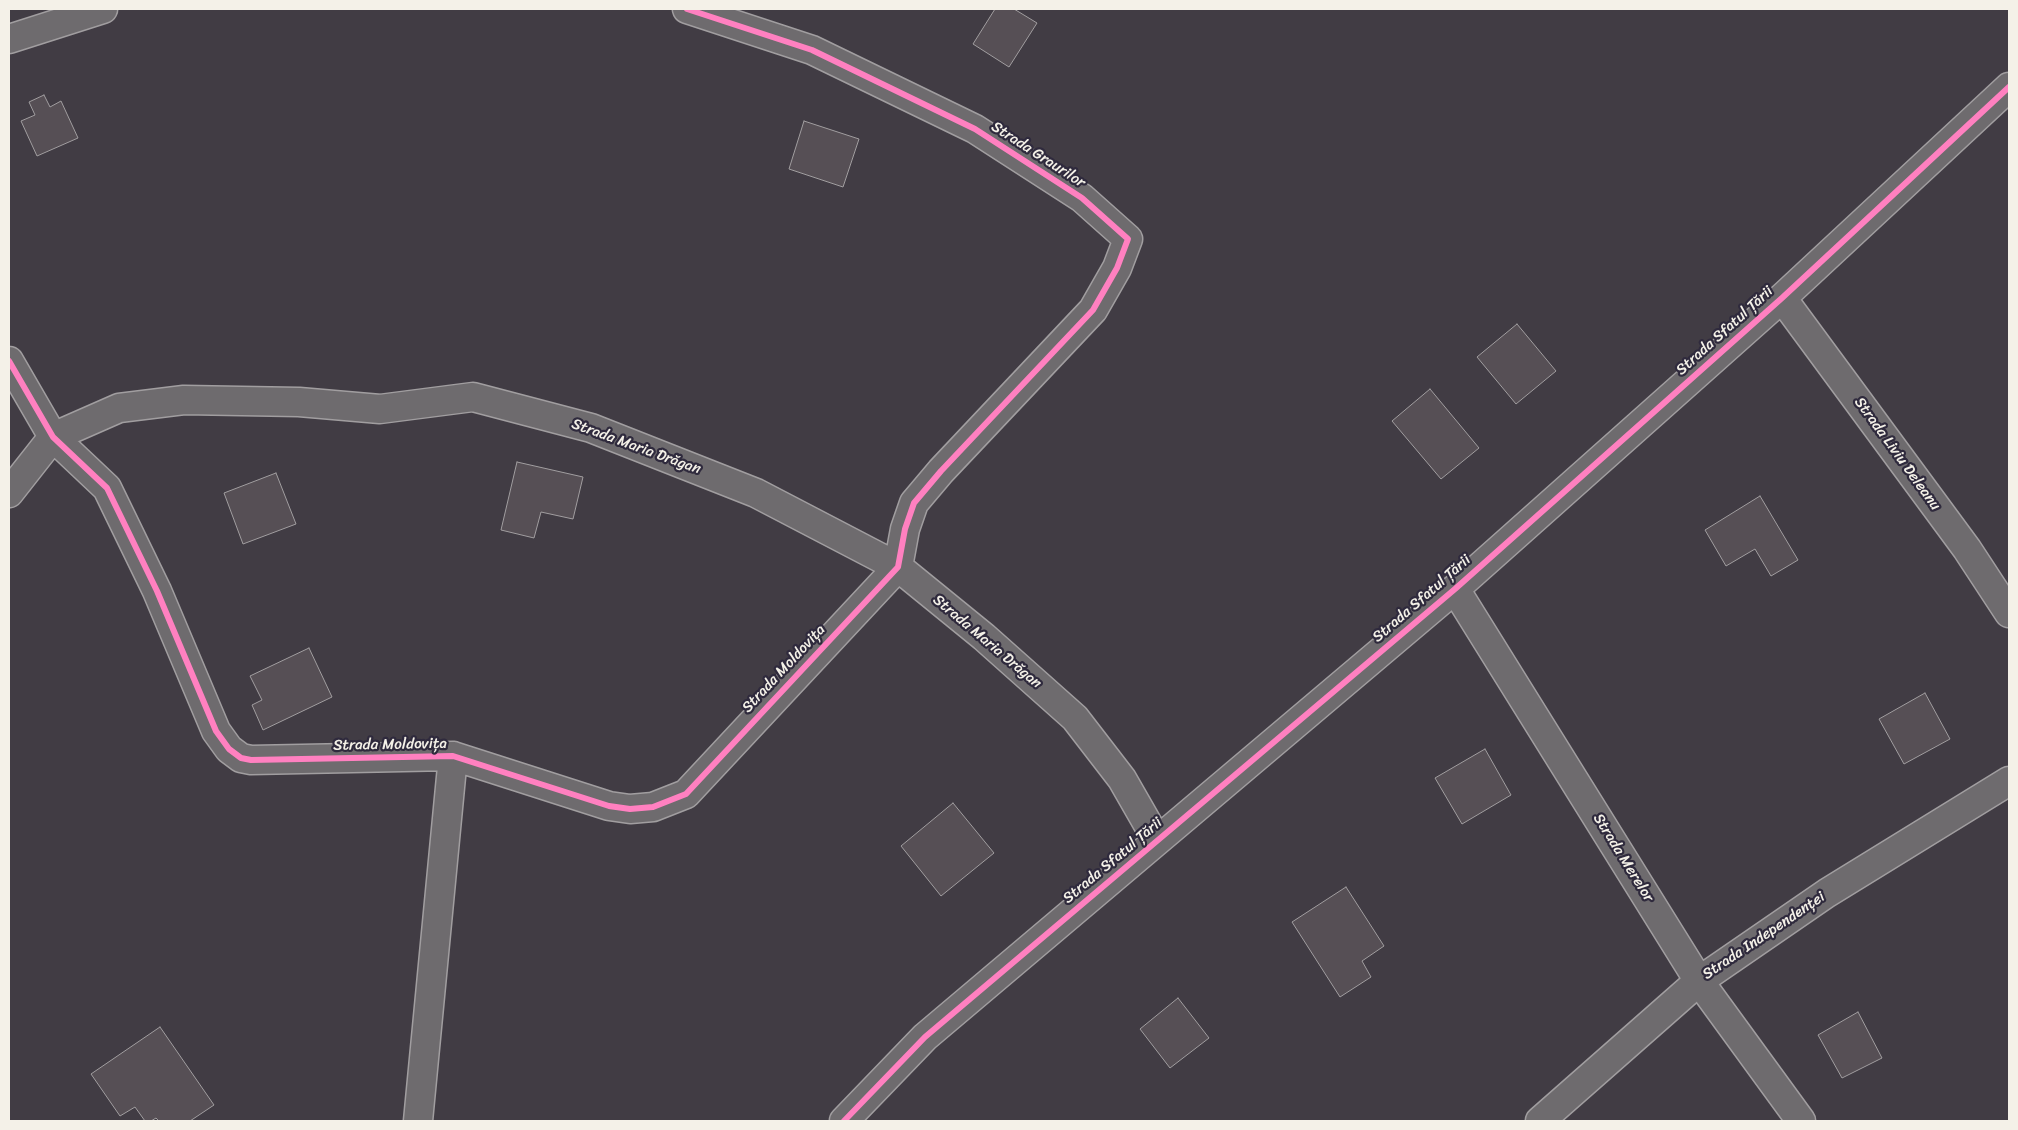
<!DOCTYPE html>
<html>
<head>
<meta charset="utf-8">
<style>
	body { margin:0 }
	#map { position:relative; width:2018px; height:1130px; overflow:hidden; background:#413c44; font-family:Sriracha,sans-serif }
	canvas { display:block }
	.frame { position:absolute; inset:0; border:10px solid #f4f1e8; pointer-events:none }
</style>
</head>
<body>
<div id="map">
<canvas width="2018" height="1130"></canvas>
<div class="frame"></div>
</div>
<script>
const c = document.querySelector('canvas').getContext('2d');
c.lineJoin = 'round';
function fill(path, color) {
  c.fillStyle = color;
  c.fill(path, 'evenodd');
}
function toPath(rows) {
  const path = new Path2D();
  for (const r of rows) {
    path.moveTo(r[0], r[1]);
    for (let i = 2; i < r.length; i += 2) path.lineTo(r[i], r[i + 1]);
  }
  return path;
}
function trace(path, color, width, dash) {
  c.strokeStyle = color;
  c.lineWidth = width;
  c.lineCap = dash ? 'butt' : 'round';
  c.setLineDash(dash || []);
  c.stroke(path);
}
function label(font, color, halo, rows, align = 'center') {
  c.font = font + ' Sriracha,sans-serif';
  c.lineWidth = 4.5;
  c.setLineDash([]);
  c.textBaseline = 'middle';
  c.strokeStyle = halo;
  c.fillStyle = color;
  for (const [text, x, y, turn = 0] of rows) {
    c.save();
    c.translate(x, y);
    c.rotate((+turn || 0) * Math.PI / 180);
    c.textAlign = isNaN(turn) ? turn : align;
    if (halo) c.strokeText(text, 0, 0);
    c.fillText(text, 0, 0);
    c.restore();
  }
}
const building = toPath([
	[995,9,1014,9,1037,23,1009,67,973,44,995,9],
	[44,95,50,107,61,101,78,138,37,156,21,121,35,115,29,102,44,95],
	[804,121,859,139,843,187,789,169,804,121],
	[1517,324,1556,371,1516,404,1477,357,1517,324],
	[1430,389,1479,448,1441,479,1392,421,1430,389],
	[517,462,583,477,573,519,541,512,534,538,501,530,517,462],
	[276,473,296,524,243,544,224,493,276,473],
	[1760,496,1798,560,1771,576,1755,549,1726,566,1705,530,1760,496],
	[309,648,332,697,263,730,252,705,262,700,250,676,309,648],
	[1925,693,1950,739,1904,764,1879,719,1925,693],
	[1485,749,1511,795,1462,824,1435,778,1485,749],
	[953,803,994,853,941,896,901,846,953,803],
	[1346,887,1384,946,1362,961,1371,977,1340,997,1292,922,1346,887],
	[1178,998,1209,1038,1170,1068,1140,1029,1178,998],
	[1858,1012,1882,1058,1842,1078,1818,1035,1858,1012],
	[160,1027,214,1105,190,1121,159,1121,156,1118,151,1121,145,1121,135,1107,120,1116,91,1074,160,1027]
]);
fill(building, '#564f55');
trace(building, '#a19ea0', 1);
const minor = toPath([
	[9,39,103,9],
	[1782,298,1967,549,2009,613],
	[9,361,53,437,107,488,157,591,216,731,229,749,241,758,251,760,453,756,609,806,630,809,653,807,686,794,898,567,905,529,914,503,941,471,1093,310,1117,268,1128,239,1082,198,975,129,812,50,687,9],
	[9,493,53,437,119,408,184,400,299,402,380,409,473,397,591,428,756,493,898,567,984,637,1075,718,1122,779,1157,840],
	[1455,589,1699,981,1801,1121],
	[418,1121,453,756],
	[844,1121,925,1037,1455,589,1782,298,2009,87],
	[1540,1121,1699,981,1827,893,2009,781]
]);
trace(minor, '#a19ea0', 31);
trace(minor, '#6e6b6e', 28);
trace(toPath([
	[9,361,53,437,107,488,157,591,216,731,229,749,241,758,251,760,453,756,609,806,630,809,653,807,686,794,898,567,905,529,914,503,941,471,1093,310,1117,268,1128,239,1082,198,975,129,812,50,687,9],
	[844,1121,925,1037,1455,589,1782,298,2009,87]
]), '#ff80c0', 6);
label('15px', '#f4f1e8', '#2f2a3d', [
	["Strada Graurilor",1038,155,33],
	["Strada Sfatul Țării",1725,331,-42],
	["Strada Maria Drăgan",636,447,20],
	["Strada Liviu Deleanu",1897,454,54],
	["Strada Sfatul Țării",1422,599,-41],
	["Strada Maria Drăgan",987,642,40],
	["Strada Moldovița",784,669,-47],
	["Strada Moldovița",390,745,-1],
	["Strada Merelor",1623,858,58],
	["Strada Sfatul Țării",1113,861,-40],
	["Strada Independenței",1764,936,-34]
]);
</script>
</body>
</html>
